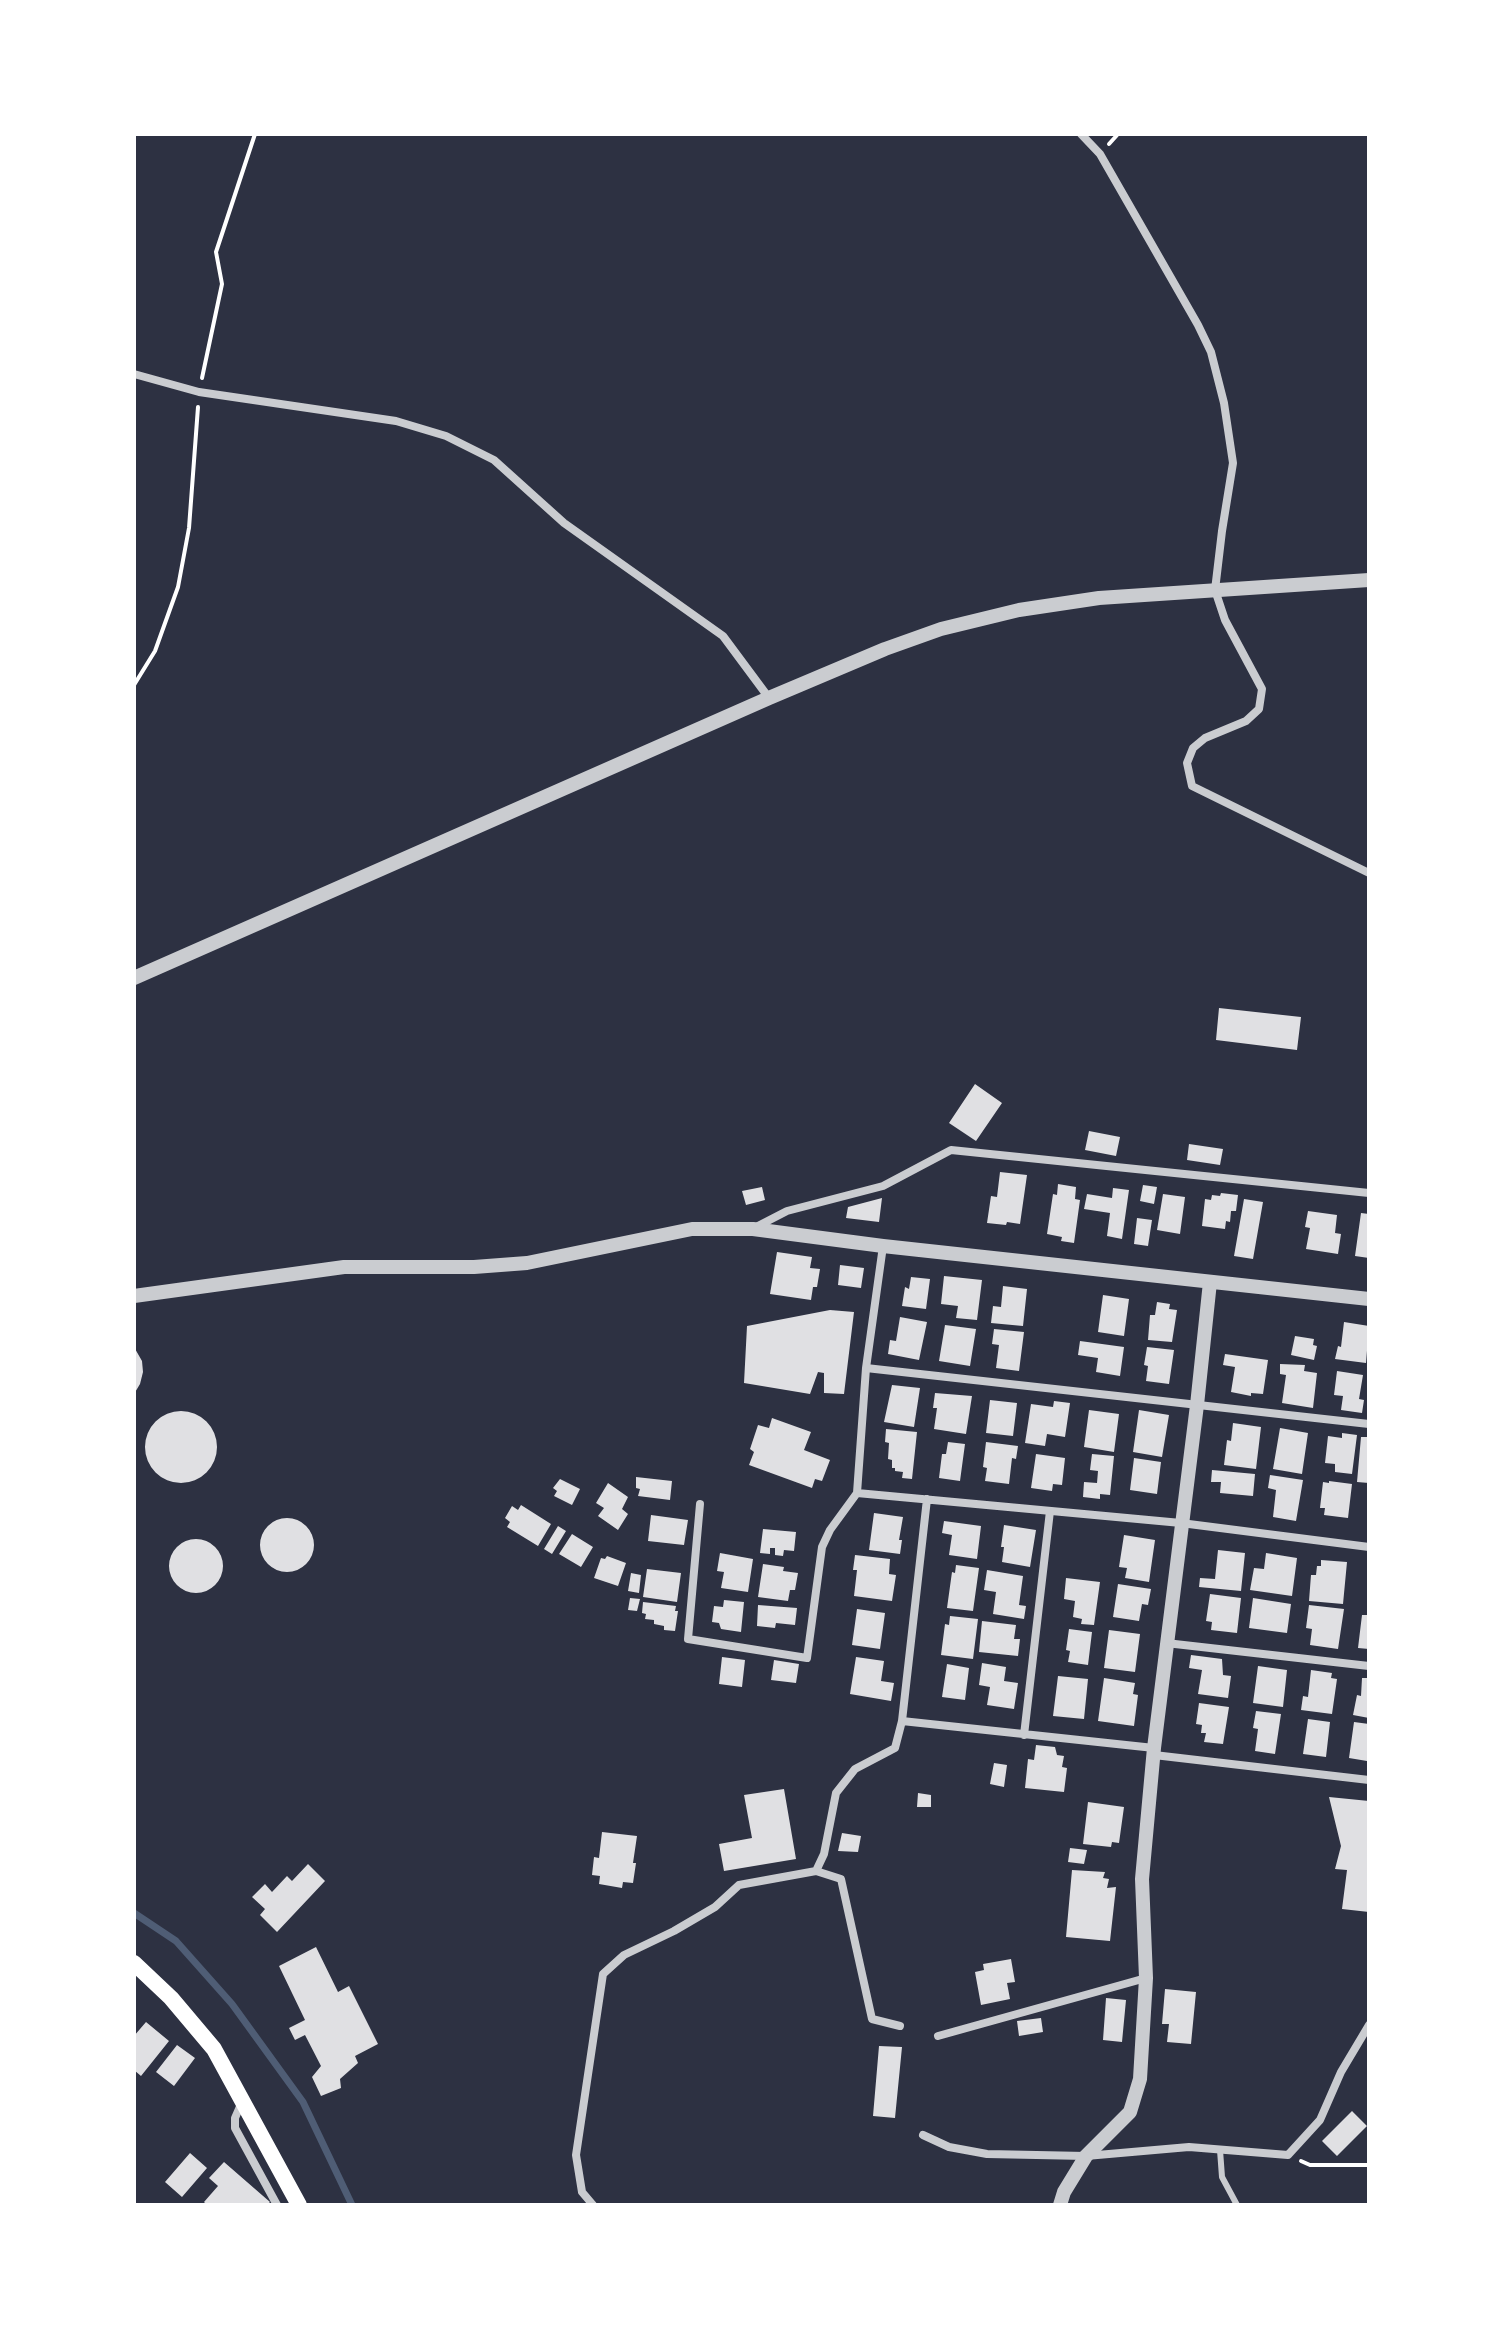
<!DOCTYPE html>
<html>
<head>
<meta charset="utf-8">
<style>
	body { margin:0 }
	#map { position:relative; width:1503px; height:2339px; overflow:hidden; background:#2d3142; font-family:Rubik,sans-serif }
	canvas { display:block }
	.frame { position:absolute; inset:0; border:136px solid #fff; pointer-events:none }
</style>
</head>
<body>
<div id="map">
<canvas width="1503" height="2339"></canvas>
<div class="frame"></div>
</div>
<script>
const c = document.querySelector('canvas').getContext('2d');
c.lineJoin = 'round';
function toPath(rows) {
  const path = new Path2D();
  for (const r of rows) {
    if (r.length === 3) {
      path.moveTo(r[0] + r[2], r[1]);
      path.arc(r[0], r[1], r[2], 0, 2 * Math.PI);
      continue;
    }
    path.moveTo(r[0], r[1]);
    for (let i = 2; i < r.length; i += 2) path.lineTo(r[i], r[i + 1]);
  }
  return path;
}
function trace(path, color, width, dash) {
  c.strokeStyle = color;
  c.lineWidth = width;
  c.lineCap = dash ? 'butt' : 'round';
  c.setLineDash(dash || []);
  c.stroke(path);
}
function fill(path, color) {
  c.fillStyle = color;
  c.fill(path, 'evenodd');
}
trace(toPath([
	[134,1913,176,1941,232,2004,303,2102,352,2205]
]), '#4f5d75', 7);
fill(toPath([
	[1219,1008,1301,1017,1297,1050,1216,1040],
	[975,1084,1002,1103,976,1141,949,1123],
	[1089,1131,1120,1137,1116,1156,1085,1150],
	[1189,1144,1223,1149,1220,1165,1187,1160],
	[1000,1172,1027,1175,1020,1224,1007,1222,1006,1225,987,1223,991,1196,997,1197],
	[1058,1184,1076,1187,1075,1199,1080,1200,1074,1243,1061,1241,1062,1237,1047,1234,1053,1194,1057,1195],
	[1143,1185,1157,1187,1154,1204,1140,1201],
	[762,1187,765,1200,746,1205,742,1191],
	[1113,1188,1129,1190,1122,1239,1107,1236,1110,1213,1084,1209,1087,1194,1112,1198],
	[1221,1193,1238,1195,1236,1211,1231,1211,1230,1222,1226,1221,1225,1229,1202,1226,1205,1199,1211,1200,1212,1195,1220,1196],
	[1163,1194,1185,1197,1180,1234,1157,1230],
	[882,1198,879,1222,846,1218,848,1207],
	[1244,1199,1263,1202,1253,1259,1234,1256],
	[1308,1211,1337,1215,1335,1233,1341,1234,1338,1254,1306,1249,1310,1228,1305,1227],
	[1361,1213,1369,1214,1369,1258,1355,1256],
	[1137,1218,1152,1220,1148,1246,1134,1244],
	[777,1252,812,1257,810,1268,820,1269,817,1287,813,1287,811,1300,770,1294],
	[840,1265,864,1268,861,1288,838,1285],
	[944,1276,982,1280,977,1320,956,1318,958,1306,941,1304],
	[911,1277,930,1279,926,1309,902,1306,905,1287,909,1289],
	[1003,1286,1027,1289,1023,1326,991,1323,993,1306,1001,1307],
	[1103,1295,1129,1299,1124,1336,1098,1332],
	[1157,1302,1170,1304,1169,1309,1177,1310,1172,1342,1148,1340,1150,1315,1155,1315],
	[830,1310,854,1312,844,1394,824,1393,824,1373,818,1372,810,1394,744,1383,747,1326],
	[900,1317,927,1322,919,1360,888,1354,890,1340,896,1341],
	[1344,1322,1369,1326,1366,1363,1335,1359,1338,1346,1341,1347],
	[945,1325,976,1329,970,1366,939,1361],
	[994,1329,1024,1332,1019,1371,996,1368,999,1345,992,1344],
	[1295,1336,1314,1339,1313,1345,1317,1346,1314,1360,1291,1355],
	[1080,1341,1124,1347,1120,1376,1096,1372,1098,1358,1078,1355],
	[134,1347,142,1361,143,1372,140,1384,134,1394],
	[1147,1347,1174,1350,1169,1384,1146,1381,1148,1366,1144,1365],
	[1225,1354,1268,1360,1263,1394,1251,1393,1251,1396,1231,1392,1235,1367,1223,1365],
	[1280,1364,1305,1365,1304,1371,1317,1373,1313,1408,1282,1403,1286,1375,1280,1374],
	[1337,1371,1363,1375,1359,1399,1364,1400,1362,1413,1341,1410,1343,1396,1334,1395],
	[892,1385,920,1388,914,1427,884,1422],
	[935,1393,972,1396,966,1434,934,1429,937,1408,933,1408],
	[990,1400,1017,1403,1013,1436,986,1433],
	[1054,1401,1070,1403,1065,1437,1047,1434,1045,1446,1025,1443,1031,1404,1053,1407],
	[1089,1410,1119,1414,1114,1452,1084,1447],
	[1139,1410,1169,1415,1162,1457,1133,1452],
	[181,1447,36],
	[772,1418,811,1432,804,1450,830,1460,822,1481,815,1479,812,1488,749,1465,754,1452,750,1449,758,1425,769,1428],
	[1233,1423,1261,1427,1256,1469,1224,1465,1227,1440,1231,1441],
	[1280,1428,1308,1433,1302,1474,1273,1469],
	[886,1429,917,1432,912,1479,902,1478,903,1472,895,1471,895,1468,892,1468,892,1460,888,1459,889,1443,885,1442],
	[1342,1433,1357,1435,1352,1474,1335,1472,1335,1464,1325,1463,1328,1436,1342,1438],
	[1361,1437,1369,1437,1369,1483,1357,1482],
	[948,1442,965,1444,960,1481,939,1478,942,1454,946,1454],
	[986,1442,1018,1446,1016,1459,1012,1458,1009,1484,985,1481,987,1468,983,1467],
	[1036,1454,1065,1458,1062,1485,1053,1484,1052,1491,1031,1488],
	[1092,1454,1114,1456,1110,1495,1100,1494,1100,1499,1083,1497,1084,1482,1097,1483,1098,1471,1090,1470],
	[1134,1458,1161,1462,1157,1494,1130,1490],
	[1212,1470,1255,1474,1253,1496,1220,1493,1221,1482,1211,1482],
	[1270,1475,1303,1480,1296,1521,1273,1517,1276,1490,1268,1488],
	[636,1477,672,1481,670,1500,638,1496,640,1489,636,1488],
	[560,1479,580,1489,572,1505,554,1496,557,1491,553,1488],
	[1329,1481,1352,1484,1348,1518,1324,1515,1325,1508,1320,1508,1323,1482,1329,1483],
	[608,1483,628,1497,622,1509,628,1514,618,1530,598,1516,604,1508,596,1503],
	[521,1505,551,1524,538,1546,507,1527,510,1522,505,1518,512,1506,518,1510],
	[874,1513,903,1517,899,1540,902,1540,900,1554,869,1550],
	[651,1515,688,1520,684,1545,648,1541],
	[287,1545,27],
	[944,1521,981,1526,977,1559,949,1555,952,1535,942,1533],
	[1004,1525,1036,1530,1030,1567,1002,1562,1004,1547,1001,1547],
	[558,1526,566,1531,552,1554,544,1549],
	[763,1529,796,1532,794,1551,784,1550,783,1556,775,1555,775,1548,770,1548,770,1554,760,1553],
	[572,1534,593,1547,581,1567,559,1554],
	[1124,1535,1155,1540,1149,1582,1125,1578,1127,1568,1119,1567],
	[196,1566,27],
	[1218,1550,1245,1553,1241,1591,1199,1587,1200,1578,1215,1579],
	[720,1553,753,1559,748,1592,721,1588,724,1572,717,1571],
	[1266,1553,1297,1558,1292,1596,1250,1590,1254,1568,1264,1569],
	[855,1555,890,1559,889,1574,896,1575,892,1601,854,1596,857,1570,853,1570],
	[607,1556,626,1563,618,1586,594,1578,601,1558,605,1559],
	[1321,1560,1347,1562,1343,1604,1309,1601,1311,1575,1316,1575,1317,1566,1321,1566],
	[763,1564,784,1567,783,1571,798,1573,795,1590,790,1590,788,1601,758,1597],
	[956,1565,979,1568,973,1611,947,1608,952,1572,955,1573],
	[647,1569,681,1573,677,1602,643,1597],
	[987,1570,1023,1576,1019,1605,1026,1606,1024,1619,993,1614,996,1592,984,1590],
	[631,1573,641,1575,639,1593,628,1591],
	[1066,1578,1100,1582,1094,1625,1081,1624,1082,1619,1073,1617,1075,1601,1064,1599],
	[1118,1584,1151,1589,1148,1605,1142,1604,1139,1621,1113,1617],
	[1210,1594,1241,1598,1237,1633,1211,1630,1212,1622,1206,1621],
	[630,1598,640,1599,637,1611,628,1610],
	[1253,1598,1291,1604,1287,1633,1249,1628],
	[724,1600,744,1602,741,1632,721,1629,719,1623,712,1622,714,1606,723,1607],
	[643,1602,676,1606,675,1611,678,1611,675,1631,664,1630,664,1626,654,1624,654,1620,645,1619,646,1614,642,1613],
	[758,1605,797,1608,795,1625,776,1623,775,1628,757,1626],
	[1309,1605,1344,1609,1338,1649,1310,1645,1312,1629,1306,1628],
	[857,1609,885,1613,880,1649,852,1645],
	[1362,1615,1369,1615,1369,1649,1358,1648],
	[950,1616,978,1619,973,1659,941,1655,945,1624,949,1625],
	[982,1621,1016,1625,1014,1639,1020,1639,1018,1656,979,1652],
	[1069,1629,1092,1632,1088,1665,1068,1662,1070,1651,1066,1650],
	[1109,1630,1140,1634,1135,1672,1104,1668],
	[1191,1655,1222,1659,1223,1675,1231,1676,1228,1698,1198,1694,1202,1670,1189,1668],
	[722,1657,745,1660,742,1687,719,1684],
	[856,1657,884,1661,881,1681,894,1683,891,1701,850,1694],
	[774,1660,799,1664,796,1683,771,1680],
	[982,1663,1006,1667,1004,1681,1018,1683,1014,1709,987,1705,990,1687,979,1685],
	[947,1664,969,1668,965,1700,942,1697],
	[1258,1666,1287,1670,1283,1707,1253,1703],
	[1311,1670,1332,1673,1331,1678,1337,1679,1332,1714,1301,1710,1303,1696,1308,1697],
	[1058,1676,1088,1679,1084,1719,1053,1716],
	[1104,1678,1135,1683,1133,1694,1138,1695,1134,1726,1098,1721],
	[1362,1678,1369,1678,1369,1718,1353,1715,1357,1695,1361,1696],
	[1199,1703,1229,1707,1223,1744,1204,1742,1206,1733,1201,1733,1202,1725,1196,1724],
	[1256,1711,1281,1714,1275,1754,1255,1751,1258,1729,1253,1728],
	[1308,1719,1330,1722,1326,1757,1303,1754],
	[1354,1722,1369,1724,1369,1758,1367,1761,1349,1758],
	[1036,1745,1055,1747,1057,1755,1064,1756,1062,1767,1067,1768,1064,1792,1025,1788,1028,1759,1034,1760],
	[994,1763,1007,1765,1004,1787,990,1784],
	[784,1789,796,1859,724,1871,719,1844,752,1838,744,1795],
	[918,1793,931,1795,931,1807,917,1807],
	[1329,1797,1369,1801,1369,1912,1342,1909,1347,1870,1335,1869,1341,1846],
	[1088,1802,1124,1807,1119,1843,1112,1842,1111,1847,1083,1844],
	[602,1832,637,1836,633,1863,636,1863,633,1883,623,1882,622,1888,599,1884,600,1876,592,1875,594,1857,599,1858],
	[842,1833,861,1836,858,1852,838,1851],
	[1070,1848,1087,1850,1084,1864,1068,1862],
	[308,1864,325,1881,277,1932,260,1915,265,1909,252,1897,265,1884,272,1892,287,1876,292,1881],
	[1072,1870,1105,1872,1103,1878,1109,1879,1107,1888,1116,1887,1110,1941,1066,1937],
	[316,1947,338,1992,349,1986,378,2044,355,2056,358,2063,340,2079,341,2088,321,2096,312,2077,321,2066,305,2035,295,2040,289,2028,305,2020,279,1966],
	[1011,1959,1015,1982,1007,1983,1010,1999,981,2005,975,1972,984,1970,983,1964],
	[1165,1989,1196,1992,1191,2044,1167,2042,1169,2024,1162,2024],
	[1106,1998,1126,2000,1122,2042,1103,2040],
	[1041,2018,1043,2032,1019,2036,1017,2021],
	[146,2022,169,2041,141,2076,134,2070,134,2036],
	[177,2045,195,2058,174,2086,156,2072],
	[879,2046,902,2047,895,2118,873,2116],
	[1352,2111,1367,2126,1337,2156,1322,2141],
	[190,2153,207,2168,182,2197,165,2182],
	[224,2162,270,2202,267,2205,207,2205,204,2202,218,2186,209,2178]
]), '#e0e0e3');
trace(toPath([
	[1109,144,1118,134],
	[202,378,222,284,216,252,255,134],
	[134,685,155,651,178,587,189,528,198,407],
	[1301,2161,1310,2165,1369,2165]
]), '#fff', 4);
trace(toPath([
	[1220,2150,1222,2177,1237,2205]
]), '#caccd0', 6);
trace(toPath([
	[1081,134,1100,154,1198,325,1211,352,1224,403,1233,463,1222,531,1215,590,1225,620,1262,689,1259,709,1246,721,1205,738,1193,748,1187,763,1192,786,1369,873],
	[134,374,199,392,396,421,446,436,494,460,564,523,723,636,769,698],
	[756,1227,787,1211,883,1186,951,1150,1369,1193],
	[866,1368,1369,1424],
	[857,1493,1181,1523,1369,1547],
	[700,1504,688,1639,807,1658,822,1547,830,1530,857,1493,866,1368,883,1246],
	[1166,1643,1369,1666],
	[902,1721,1154,1748],
	[1024,1735,1050,1511],
	[1154,1755,1369,1780],
	[816,1871,841,1879,872,2019,900,2026],
	[938,2036,1146,1978],
	[242,2102,235,2118,235,2128,277,2205],
	[923,2135,949,2147,987,2154,1086,2156,1189,2147,1288,2155,1320,2120,1341,2072,1369,2025],
	[593,2205,582,2192,576,2155,603,1974,624,1955,674,1931,715,1907,739,1885,816,1871,824,1854,836,1793,855,1769,895,1748,902,1721,927,1499]
]), '#caccd0', 8);
trace(toPath([
	[134,978,769,698,885,649,941,629,1019,610,1099,598,1369,580],
	[134,1296,344,1267,474,1267,527,1263,692,1229,753,1229,883,1246,1369,1299],
	[1060,2205,1064,2192,1086,2156,1130,2112,1140,2079,1146,1978,1142,1879,1154,1748,1197,1405,1210,1282]
]), '#caccd0', 14);
trace(toPath([
	[134,1963,171,1998,214,2049,299,2205]
]), '#fff', 16);
</script>
</body>
</html>
